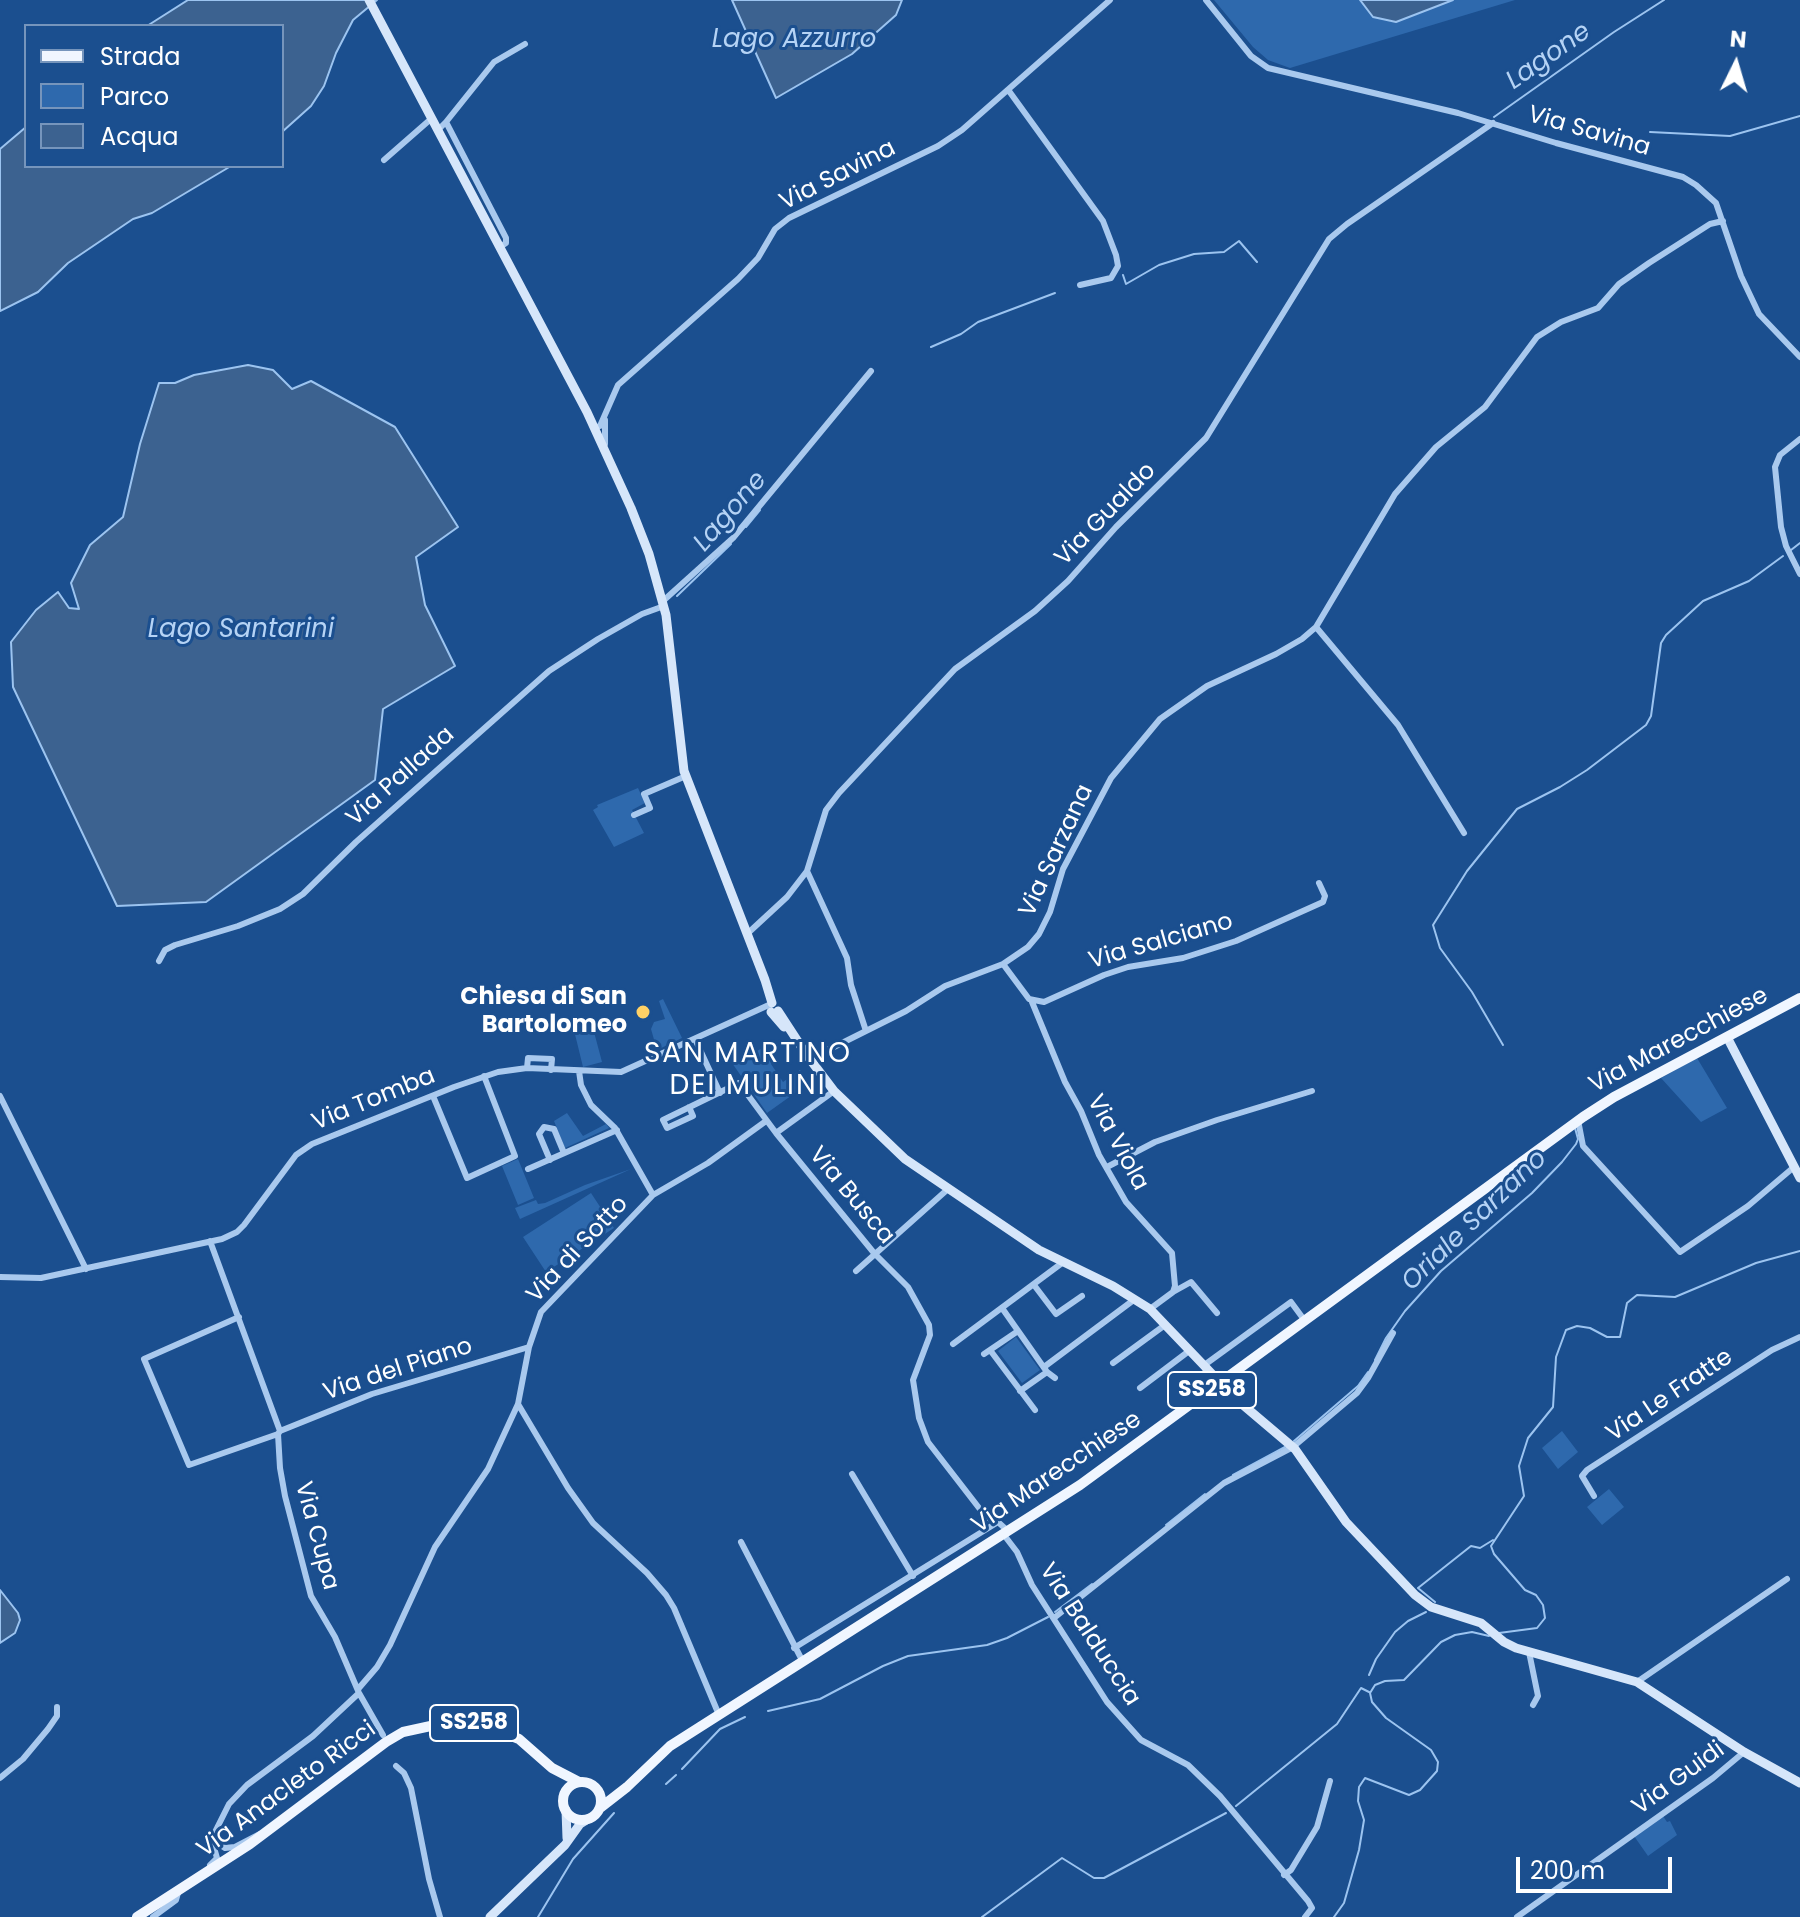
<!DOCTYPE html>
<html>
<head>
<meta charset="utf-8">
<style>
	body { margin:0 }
	#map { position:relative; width:1800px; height:1917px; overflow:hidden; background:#1b4f8f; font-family:Poppins,sans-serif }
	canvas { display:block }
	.legend { position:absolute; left:24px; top:24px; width:260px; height:144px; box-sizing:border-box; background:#1b4f8f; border:2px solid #7695bc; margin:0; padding:10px 14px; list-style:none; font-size:24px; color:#fff }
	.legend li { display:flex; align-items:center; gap:16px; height:40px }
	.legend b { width:40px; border:2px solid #7695bc }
	.north { position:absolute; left:1696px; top:24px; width:80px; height:80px; -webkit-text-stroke:6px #1b4f8f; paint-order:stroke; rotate:5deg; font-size:22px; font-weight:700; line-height:32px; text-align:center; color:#fff }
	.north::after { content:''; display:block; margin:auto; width:28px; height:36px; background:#fff; clip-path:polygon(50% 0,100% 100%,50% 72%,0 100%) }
	.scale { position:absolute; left:1516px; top:1857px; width:156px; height:36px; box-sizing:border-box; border:4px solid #fff; border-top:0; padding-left:10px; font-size:24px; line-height:28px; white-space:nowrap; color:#fff; -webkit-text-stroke:6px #1b4f8f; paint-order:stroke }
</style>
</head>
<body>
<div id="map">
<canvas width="1800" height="1917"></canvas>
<ul class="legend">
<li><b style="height:10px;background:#f0f6ff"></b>Strada</li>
<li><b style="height:22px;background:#2e69ad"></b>Parco</li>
<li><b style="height:22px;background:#3c6290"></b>Acqua</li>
</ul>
<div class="north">N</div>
<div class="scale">200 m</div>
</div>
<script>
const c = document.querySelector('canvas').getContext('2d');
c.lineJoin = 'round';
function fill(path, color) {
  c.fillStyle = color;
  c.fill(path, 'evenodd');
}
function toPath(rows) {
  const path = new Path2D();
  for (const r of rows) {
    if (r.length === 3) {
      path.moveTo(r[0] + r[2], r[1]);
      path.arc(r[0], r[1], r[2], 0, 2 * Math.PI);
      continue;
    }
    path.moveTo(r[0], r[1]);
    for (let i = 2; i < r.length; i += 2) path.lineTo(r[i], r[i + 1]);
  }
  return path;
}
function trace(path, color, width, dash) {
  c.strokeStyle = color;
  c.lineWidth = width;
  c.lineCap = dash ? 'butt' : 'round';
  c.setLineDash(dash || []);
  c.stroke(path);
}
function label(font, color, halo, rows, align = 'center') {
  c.font = font + ' Poppins,sans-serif';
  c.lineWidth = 6;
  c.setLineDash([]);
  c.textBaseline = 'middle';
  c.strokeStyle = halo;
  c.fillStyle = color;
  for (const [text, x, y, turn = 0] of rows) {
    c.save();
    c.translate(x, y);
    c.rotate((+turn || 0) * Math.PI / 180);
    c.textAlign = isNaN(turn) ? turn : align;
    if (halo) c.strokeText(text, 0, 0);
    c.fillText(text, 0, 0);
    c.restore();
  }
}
fill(toPath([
	[1214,0,1515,0,1290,68,1268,60,1253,47],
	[638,788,645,803,632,810,644,833,614,847,593,810,598,807,597,805],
	[663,999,682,1038,657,1050,651,1029,654,1022,665,1019,659,1001],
	[590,1017,602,1062,583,1067,572,1022],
	[765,1047,773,1062,771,1064,783,1082,800,1070,809,1083,767,1113,732,1063],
	[1697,1058,1727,1108,1701,1122,1661,1078],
	[567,1113,583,1136,606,1124,609,1128,565,1148,554,1121],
	[518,1159,534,1198,518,1205,502,1166],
	[631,1169,520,1219,515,1208,536,1200,538,1204,545,1203,585,1185],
	[591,1193,614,1228,546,1272,523,1237],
	[1016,1337,1040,1370,1022,1383,998,1351],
	[1562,1431,1578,1452,1558,1469,1542,1448],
	[1609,1489,1624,1507,1602,1525,1587,1507],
	[1663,1816,1667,1822,1670,1821,1677,1835,1648,1856,1634,1836]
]), '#2e69ad');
const water = toPath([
	[188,0,377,0,353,20,336,53,324,86,311,106,282,132,282,26,147,26,188,0],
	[732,0,902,0,896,15,852,54,776,98,732,0],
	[1360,0,1453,0,1396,22,1373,17,1360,0],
	[26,127,26,166,231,166,152,213,133,219,68,263,38,292,0,311,0,149,26,127],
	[248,365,273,370,292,389,311,381,395,427,458,527,416,557,425,605,455,666,383,709,375,780,206,902,117,906,13,687,11,642,36,610,58,592,69,608,79,609,71,583,90,545,123,517,140,444,159,383,175,383,194,375,248,365],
	[0,1590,18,1613,20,1620,15,1633,0,1643,0,1590]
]);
fill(water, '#3c6290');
trace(water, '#9cc4f0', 2);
trace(toPath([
	[1494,117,1614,32,1664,0],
	[1650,132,1730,136,1800,116],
	[1123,275,1126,284,1159,265,1194,254,1224,252,1239,241,1257,262],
	[931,347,961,334,978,322,1055,293],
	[746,527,760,510],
	[1791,550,1800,543],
	[677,596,731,544],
	[1503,1045,1472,992,1440,948,1433,925,1467,871,1517,809,1560,787,1587,770,1646,725,1651,716,1661,643,1666,635,1703,601,1749,581,1783,556],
	[1375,1360,1386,1338,1405,1311,1441,1271,1532,1193,1562,1162,1576,1144,1578,1139,1575,1128],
	[1294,1441,1358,1386,1368,1372],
	[1233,1475,1285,1447],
	[1166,1525,1205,1494],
	[1435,1602,1418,1588,1471,1546,1480,1548,1493,1540],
	[1055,1612,1092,1584],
	[1499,1633,1537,1628,1545,1618,1543,1605,1536,1595,1525,1590,1494,1554,1491,1546,1524,1496,1519,1466,1528,1438,1553,1407,1556,1357,1566,1330,1577,1326,1590,1328,1607,1337,1620,1337,1627,1303,1637,1295,1675,1297,1756,1263,1800,1251],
	[1369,1675,1376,1659,1395,1632,1408,1621,1426,1612],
	[768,1711,820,1699,883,1666,908,1656,987,1645,1007,1638,1048,1617],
	[682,1769,720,1729,745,1717],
	[666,1784,676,1775],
	[1236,1806,1337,1724,1361,1688,1369,1692],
	[538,1917,573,1859,614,1813],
	[982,1917,1062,1858,1094,1878,1104,1878,1226,1813],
	[1334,1917,1344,1903,1359,1850,1364,1820,1358,1801,1359,1787,1365,1778,1409,1795,1420,1790,1437,1771,1438,1762,1431,1750,1386,1718,1372,1702,1370,1693,1375,1685,1385,1681,1404,1680,1441,1642,1455,1635,1472,1632,1489,1636]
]), '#9cc4f0', 2);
trace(toPath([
	[1206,0,1251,56,1268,68,1458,113,1556,143,1683,177,1696,185,1716,203,1741,276,1759,314,1800,357],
	[1009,91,1103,221,1116,255,1118,266,1111,278,1080,285],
	[446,122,494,62,525,44],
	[438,130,446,122,506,238,506,243,500,247],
	[384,160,432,118],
	[605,420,605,444],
	[594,428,600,426,618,385,738,279,758,258,775,229,789,218,938,146,962,130,1110,0],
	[1800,439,1780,455,1775,467,1781,527,1786,546,1800,574],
	[663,601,733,538,871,371],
	[1316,627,1398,725,1464,833],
	[634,815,650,808,644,794,686,776],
	[807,871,847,958,851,985,866,1031],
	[747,934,787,897,807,871,826,810,839,793,955,669,1035,611,1068,581,1116,527,1206,438,1329,239,1347,224,1493,123],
	[159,961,165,950,175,945,238,926,280,909,303,894,356,842,549,671,598,639,642,614,664,606],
	[1003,964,1029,999,1044,1002,1104,975,1128,967,1183,958,1236,941,1323,902,1325,896,1319,883],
	[1032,1002,1065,1082,1081,1111,1099,1155,1126,1202,1172,1253,1175,1286,1173,1292,1150,1309],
	[695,1039,720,1093],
	[806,1054,830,1049,906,1011,945,986,1003,964,1028,947,1039,934,1050,912,1063,869,1111,778,1160,719,1207,686,1276,654,1302,639,1316,627,1395,494,1436,447,1485,407,1537,337,1561,322,1598,308,1619,284,1649,263,1710,224,1723,221],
	[527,1068,528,1058,552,1059,551,1070],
	[579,1071,581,1085,591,1105,615,1128,653,1195],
	[0,1096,86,1269],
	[433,1096,467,1178,515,1156,484,1076],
	[689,1107,693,1116,667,1128,663,1120,739,1083,776,1133,874,1253,908,1287,929,1325,930,1335,913,1380,919,1418,928,1442,986,1517,998,1522,1009,1532],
	[1578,1120,1583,1146,1680,1252,1748,1206,1794,1167],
	[776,1133,834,1091],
	[550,1160,539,1134,544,1127,554,1129,564,1153],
	[1107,1167,1155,1142,1217,1120,1312,1091],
	[528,1169,617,1130],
	[210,1241,280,1431,278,1434,280,1468,285,1496,311,1596,335,1637,359,1693,383,1735],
	[856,1271,948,1189],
	[0,1277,41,1278,222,1239,237,1232,244,1225,296,1155,312,1144,454,1087,498,1072,527,1068,621,1072,771,1004],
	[1034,1285,1056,1314,1082,1296],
	[1173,1292,1191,1282,1217,1313],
	[1002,1308,1047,1372,1055,1378],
	[239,1317,144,1359,189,1465,278,1434],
	[953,1344,1062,1263],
	[990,1350,1035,1410],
	[984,1354,1018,1331],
	[1113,1363,1165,1325],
	[1203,1366,1291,1302,1305,1321],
	[1044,1367,1135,1299],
	[1140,1388,1189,1351],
	[1020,1391,1047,1372],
	[518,1404,568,1488,593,1523,647,1573,666,1595,674,1608,719,1715],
	[280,1431,372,1394,529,1347],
	[852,1474,913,1576],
	[1594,1496,1582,1476,1587,1470,1772,1350,1800,1337],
	[1004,1535,1017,1552,1032,1585,1107,1702,1141,1740,1188,1765,1220,1796,1308,1901,1312,1908,1305,1917],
	[741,1542,803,1662],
	[1054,1618,1224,1483,1293,1447,1357,1393,1368,1378,1393,1333],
	[794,1648,998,1522],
	[1529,1652,1538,1696,1533,1705],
	[1637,1682,1787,1579],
	[359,1688,377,1667,390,1645,435,1547,488,1469,518,1404,529,1347,541,1312,653,1195,708,1163,766,1121],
	[396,1766,404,1773,411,1788,429,1879,440,1917],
	[0,1778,23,1759,48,1729,57,1716,57,1707],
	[217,1834,219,1844,225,1848,235,1847,260,1834],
	[210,1865,217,1858,213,1844,214,1834,229,1804,247,1785,313,1736,359,1693],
	[1284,1875,1291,1870,1317,1827,1330,1781],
	[153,1917,176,1900,178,1893],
	[1517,1917,1713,1778,1744,1752]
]), '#a9c9ee', 6);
trace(toPath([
	[369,0,587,412,631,508,649,554,666,615,684,771,765,980,772,1003],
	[778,1011,806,1054,834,1091,905,1159,1039,1250,1113,1286,1150,1309,1236,1399,1295,1449,1346,1522,1415,1595,1431,1607,1481,1623,1504,1642,1516,1648,1637,1682,1744,1752,1800,1783],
	[771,1012,784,1027],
	[1727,1037,1800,1178],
	[1205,1395,1207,1370],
	[566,1810,567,1838],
	[490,1917,565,1845,580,1824,588,1819]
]), '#d6e6fa', 9);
trace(toPath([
	[582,1801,19],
	[600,1808,627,1787,670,1746,1080,1485,1583,1117,1614,1097,1800,998],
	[137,1917,250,1844,386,1742,403,1732,449,1722,489,1727,519,1739,552,1768,579,1782]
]), '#f0f6ff', 10);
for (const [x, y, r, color] of [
	[643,1012,8,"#ffd166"]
]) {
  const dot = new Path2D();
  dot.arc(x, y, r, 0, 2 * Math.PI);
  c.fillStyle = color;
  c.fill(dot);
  trace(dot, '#1b4f8f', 3);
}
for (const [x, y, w] of [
	[1212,1390,88],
	[474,1723,88]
]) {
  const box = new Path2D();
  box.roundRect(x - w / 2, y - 18, w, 36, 6);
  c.fillStyle = '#1b4f8f';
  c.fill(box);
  trace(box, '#fff', 2);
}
label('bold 22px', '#fff', null, [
	["SS258",1212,1390],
	["SS258",474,1723]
]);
label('24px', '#fff', '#1b4f8f', [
	["Via Savina",1589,132,16],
	["Via Savina",838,176,-27],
	["Via Gualdo",1106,515,-46],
	["Via Pallada",401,777,-42],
	["Via Sarzana",1057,851,-65],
	["Via Salciano",1161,942,-16],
	["Via Marecchiese",1679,1041,-28],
	["Via Tomba",374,1100,-22],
	["Via Viola",1117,1143,62],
	["Via Busca",851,1196,50],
	["Via di Sotto",578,1250,-47],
	["Via del Piano",398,1370,-18],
	["Via Le Fratte",1670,1396,-34],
	["Via Marecchiese",1057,1473,-34],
	["Via Cupa",316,1536,75],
	["Via Balduccia",1089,1635,57],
	["Via Guidi",1679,1779,-36],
	["Via Anacleto Ricci",287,1790,-36]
]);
label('bold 24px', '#fff', '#1b4f8f', [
	["Chiesa di San",627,998],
	["Bartolomeo",627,1026]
], 'right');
label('italic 26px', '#b5d3f5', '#1b4f8f', [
	["Lago Azzurro",794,40],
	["Lagone",1549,57,-35],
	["Lagone",731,512,-49],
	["Lago Santarini",241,630],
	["Oriale Sarzano",1475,1221,-44]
]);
c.letterSpacing = '2px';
label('28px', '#fff', '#1b4f8f', [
	["SAN MARTINO",748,1055],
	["DEI MULINI",748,1087]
]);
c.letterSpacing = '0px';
</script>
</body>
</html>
